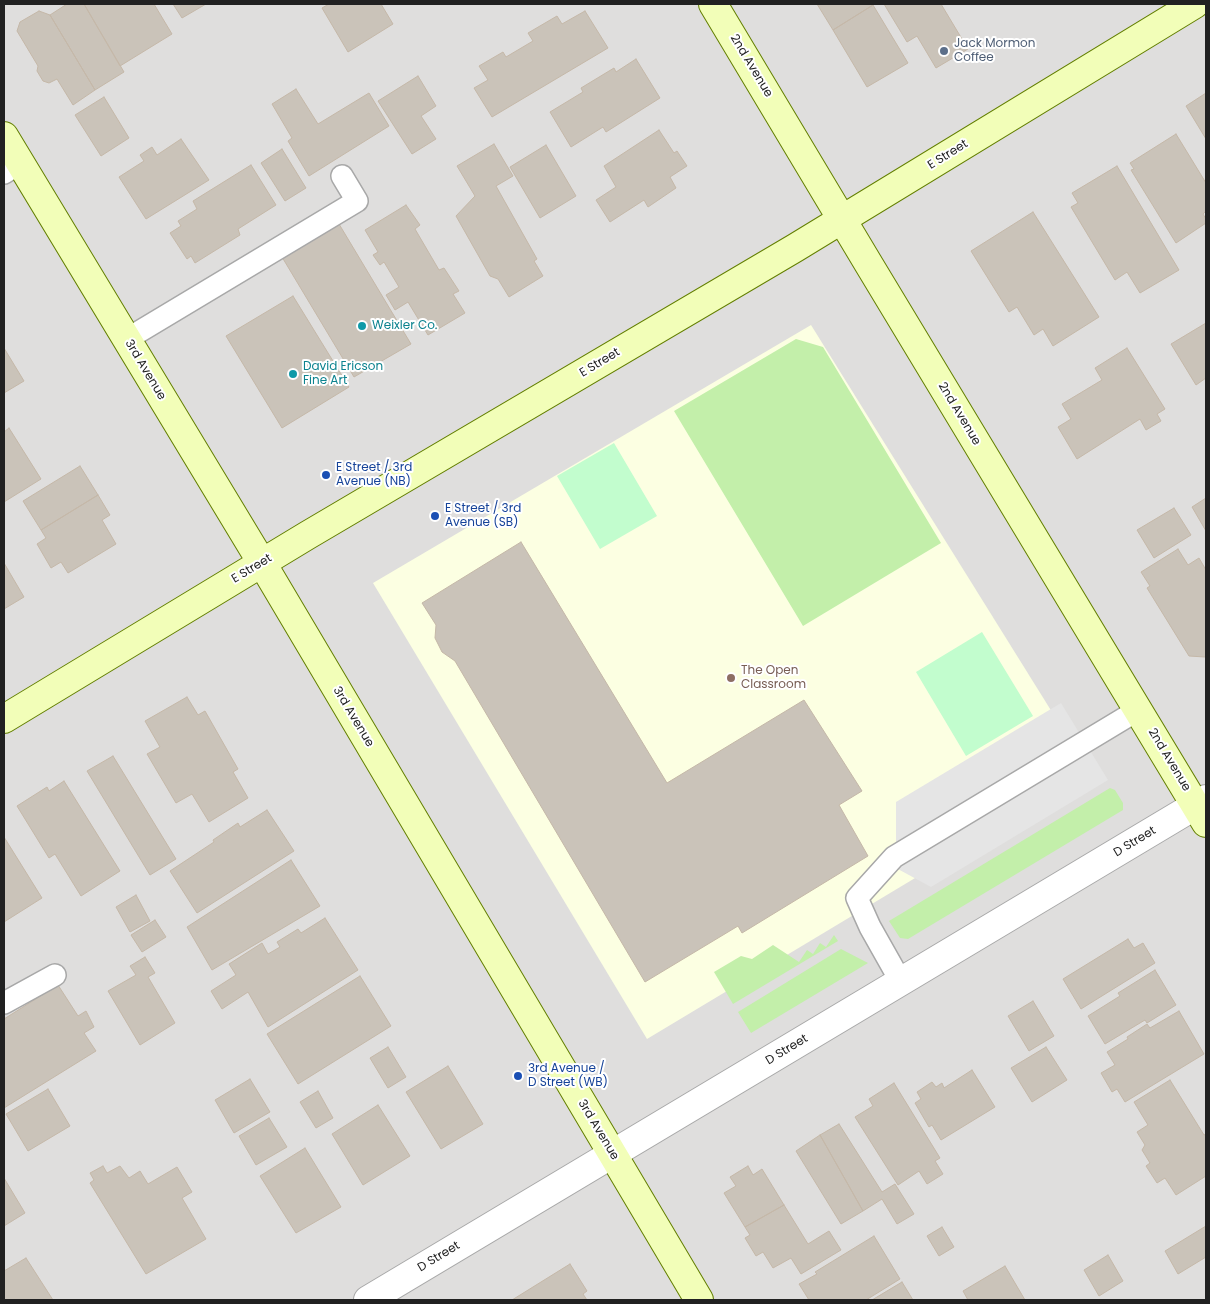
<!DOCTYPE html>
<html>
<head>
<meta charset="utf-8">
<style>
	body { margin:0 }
	#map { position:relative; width:1210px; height:1304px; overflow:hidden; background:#f2efe7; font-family:Poppins,sans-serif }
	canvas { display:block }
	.frame { position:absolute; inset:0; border:5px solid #212121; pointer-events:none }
</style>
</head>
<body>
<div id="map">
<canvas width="1210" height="1304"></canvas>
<div class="frame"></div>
</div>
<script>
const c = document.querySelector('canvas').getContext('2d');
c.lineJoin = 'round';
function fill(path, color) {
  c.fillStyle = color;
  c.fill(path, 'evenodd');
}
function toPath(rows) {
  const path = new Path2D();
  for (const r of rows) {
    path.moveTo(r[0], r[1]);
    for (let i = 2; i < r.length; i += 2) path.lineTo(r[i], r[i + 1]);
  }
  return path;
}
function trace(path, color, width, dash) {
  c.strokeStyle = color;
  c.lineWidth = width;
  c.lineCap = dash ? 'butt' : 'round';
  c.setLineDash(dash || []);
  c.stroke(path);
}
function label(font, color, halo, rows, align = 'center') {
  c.font = font + ' Poppins,sans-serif';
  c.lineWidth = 4;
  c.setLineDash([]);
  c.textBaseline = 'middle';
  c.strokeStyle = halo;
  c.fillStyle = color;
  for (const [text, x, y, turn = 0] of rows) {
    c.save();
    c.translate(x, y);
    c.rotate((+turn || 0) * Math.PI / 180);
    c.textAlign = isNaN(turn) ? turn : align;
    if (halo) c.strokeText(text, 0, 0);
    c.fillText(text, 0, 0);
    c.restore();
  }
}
fill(toPath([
	[4,4,1206,4,1206,1300,4,1300]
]), '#dfdedd');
fill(toPath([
	[811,325,1090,773,647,1039,373,583]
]), '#fcffe2');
fill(toPath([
	[796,339,823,347,941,543,803,626,674,411],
	[1110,788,1115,790,1123,803,1123,810,908,939,900,938,889,921],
	[834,935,838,941,733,1004,714,972,741,956,752,959,773,945,799,962,807,950,813,954,820,943,826,947],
	[841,949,868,963,751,1033,738,1012]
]), '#c3efaa');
fill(toPath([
	[614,443,657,516,600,549,557,476],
	[982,632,1033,716,966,756,916,672]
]), '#c2fdce');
fill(toPath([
	[1061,703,1108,780,931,887,896,868,896,802]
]), '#e5e5e5');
const building = toPath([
	[67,4,84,4,124,72,95,90,50,15,67,4],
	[84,4,154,4,172,34,120,66,84,4],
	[173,4,206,4,182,18,173,4],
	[329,4,381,4,393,24,348,52,322,8,329,4],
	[817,4,872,4,873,5,833,30,817,4],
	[884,4,941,4,968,49,936,68,917,36,907,42,884,4],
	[873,5,908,63,867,87,833,30,873,5],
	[39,11,50,15,95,90,73,105,57,79,49,83,43,81,37,71,38,66,17,31,20,22,39,11],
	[585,11,608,48,492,117,474,88,488,80,479,66,503,52,506,57,533,41,528,33,557,16,562,24,585,11],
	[636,59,660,98,606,132,603,127,571,147,550,112,583,92,581,88,614,68,616,72,636,59],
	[418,76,436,106,421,116,436,139,412,154,378,101,418,76],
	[296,89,318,124,369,93,389,126,309,176,288,141,292,138,272,104,296,89],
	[1206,93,1206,139,1186,106,1206,93],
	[104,97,129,138,101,156,75,115,104,97],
	[659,130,674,153,677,151,687,166,670,177,676,188,648,207,644,200,610,222,596,200,616,187,604,166,659,130],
	[1176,134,1206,183,1206,211,1203,214,1206,219,1206,223,1176,243,1131,170,1134,169,1130,163,1176,134],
	[181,139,209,180,146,219,119,177,144,161,140,155,152,147,157,155,181,139],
	[494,144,513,176,496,186,537,259,534,261,543,276,509,297,498,279,490,276,456,216,475,196,457,166,494,144],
	[546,145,576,196,540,218,510,167,546,145],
	[282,149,306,188,285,201,261,163,282,149],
	[251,165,276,205,238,229,240,235,195,263,191,256,187,259,170,233,181,226,178,221,197,209,193,201,251,165],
	[1117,166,1179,270,1140,293,1127,272,1115,280,1071,207,1078,203,1072,193,1117,166],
	[406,205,420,225,415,229,439,270,444,268,459,291,453,294,465,313,428,335,408,302,395,310,386,295,399,287,384,262,380,265,373,255,378,252,365,230,406,205],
	[1033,212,1099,317,1053,346,1043,329,1034,335,1017,307,1009,312,971,251,1033,212],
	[339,224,411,344,354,377,282,257,339,224],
	[293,296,349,387,282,428,226,336,293,296],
	[1206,323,1206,378,1196,385,1171,344,1206,323],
	[4,348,24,381,4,393,4,348],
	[1127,348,1165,409,1157,414,1161,421,1146,430,1140,419,1077,459,1058,427,1071,419,1062,404,1102,380,1095,368,1127,348],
	[9,428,41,479,4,502,4,432,9,428],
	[80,466,98,495,41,530,23,501,80,466],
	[98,495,110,515,102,520,116,544,68,573,61,562,51,568,37,544,46,538,41,530,98,495],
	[1206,498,1206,531,1192,507,1206,498],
	[1174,508,1191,535,1154,558,1137,530,1174,508],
	[521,542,667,783,804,700,862,791,839,805,868,856,742,933,738,926,645,982,455,661,442,652,435,638,436,625,422,603,521,542],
	[1178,549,1188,565,1199,558,1206,570,1206,656,1205,657,1189,656,1147,588,1150,586,1141,572,1178,549],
	[4,563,24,597,4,609,4,563],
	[187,697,198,715,205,711,238,769,233,772,248,798,209,822,192,794,176,803,147,754,160,747,145,721,187,697],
	[113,756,176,859,150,875,87,771,113,756],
	[64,781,120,871,81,896,55,854,49,858,17,806,47,787,49,791,64,781],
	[267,810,294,851,197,913,170,871,214,842,213,840,238,823,240,827,267,810],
	[4,837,42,898,4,922,4,837],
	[291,860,320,906,212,970,187,927,291,860],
	[136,895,150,921,130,932,116,907,136,895],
	[325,918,358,970,268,1027,248,992,222,1009,211,991,236,975,229,964,262,943,268,954,280,947,277,942,298,929,301,933,325,918],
	[155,920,166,937,142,952,131,935,155,920],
	[1128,939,1134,948,1143,943,1155,963,1081,1009,1063,979,1128,939],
	[145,957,155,973,148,977,175,1023,140,1045,108,991,136,975,130,966,145,957],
	[1155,970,1176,1005,1147,1023,1145,1020,1105,1044,1088,1016,1120,996,1118,993,1155,970],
	[360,976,391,1026,298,1084,267,1034,360,976],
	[58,985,78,1016,86,1011,94,1027,84,1033,96,1051,4,1108,4,1019,58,985],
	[1033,1001,1054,1036,1029,1051,1008,1016,1033,1001],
	[1179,1011,1204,1054,1125,1102,1117,1089,1112,1092,1101,1073,1115,1065,1107,1052,1128,1039,1127,1037,1147,1024,1150,1028,1179,1011],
	[388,1047,406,1077,388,1088,370,1058,388,1047],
	[1046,1047,1067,1080,1032,1102,1011,1068,1046,1047],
	[448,1066,483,1124,441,1149,406,1092,448,1066],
	[972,1070,995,1107,941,1140,932,1125,929,1127,915,1103,921,1099,917,1092,932,1082,936,1087,942,1083,944,1088,972,1070],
	[250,1079,270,1112,234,1133,215,1100,250,1079],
	[1170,1080,1204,1135,1206,1134,1206,1176,1176,1195,1165,1178,1157,1183,1146,1166,1150,1163,1142,1150,1145,1145,1137,1132,1148,1125,1134,1102,1170,1080],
	[894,1083,940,1158,935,1161,943,1174,927,1184,919,1171,898,1185,855,1117,873,1106,869,1099,894,1083],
	[48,1089,70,1126,28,1151,6,1114,48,1089],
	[318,1091,333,1118,316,1128,300,1102,318,1091],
	[378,1105,410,1156,363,1185,332,1134,378,1105],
	[269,1118,287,1147,256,1165,239,1136,269,1118],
	[839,1124,882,1192,895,1184,914,1214,897,1224,882,1199,863,1211,820,1135,839,1124],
	[820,1135,863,1211,841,1224,796,1151,820,1135],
	[305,1148,341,1207,296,1233,260,1176,305,1148],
	[103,1166,107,1173,120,1166,129,1178,140,1171,148,1184,177,1167,192,1192,182,1198,206,1239,146,1274,90,1183,94,1180,90,1173,103,1166],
	[748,1166,753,1175,762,1169,784,1205,745,1227,724,1193,736,1186,730,1177,748,1166],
	[4,1178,25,1213,4,1226,4,1178],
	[784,1205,808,1244,829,1231,841,1250,801,1274,791,1258,773,1268,763,1252,756,1256,745,1238,750,1235,745,1227,784,1205],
	[1206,1226,1206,1257,1178,1274,1165,1251,1206,1226],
	[942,1227,954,1247,939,1256,927,1236,942,1227],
	[874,1236,900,1279,866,1300,809,1300,799,1284,817,1274,815,1272,874,1236],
	[1108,1255,1123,1281,1099,1296,1084,1270,1108,1255],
	[26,1258,53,1300,4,1300,4,1271,26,1258],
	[570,1264,587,1291,583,1294,587,1300,512,1300,570,1264],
	[1005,1266,1025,1300,968,1300,963,1291,1005,1266],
	[902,1282,913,1300,872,1300,902,1282]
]);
fill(building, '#cac3b9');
trace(building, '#c5b8a8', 1);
const lane = toPath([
	[4,173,20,163],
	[127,339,357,201,342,176],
	[901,982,870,927,857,898,894,857,1138,710],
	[4,1003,55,975]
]);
const street = toPath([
	[368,1300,1206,799]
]);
const secondary = toPath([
	[713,4,868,263,1206,823],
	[4,136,262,563,699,1300],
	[4,719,308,535,795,248,1195,4]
]);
trace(lane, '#a8a8a8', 24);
trace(street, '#a8a8a8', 30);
trace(secondary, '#637f00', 30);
trace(lane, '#fff', 21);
trace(street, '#fff', 28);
trace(secondary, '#f2feb8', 28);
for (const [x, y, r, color] of [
	[944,51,5,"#5c6f8a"],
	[362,326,5,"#0f9aa8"],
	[293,374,5,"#0f9aa8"],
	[326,475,5,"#1a4fb4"],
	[435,516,5,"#1a4fb4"],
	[731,678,5,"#8d6e63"],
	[518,1076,5,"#1a4fb4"]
]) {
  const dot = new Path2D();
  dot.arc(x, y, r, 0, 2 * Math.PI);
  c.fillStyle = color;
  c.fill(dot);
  trace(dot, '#fff', 2);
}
label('12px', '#4e5e75', '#fff', [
	["Jack Mormon",954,44],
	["Coffee",954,58]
], 'left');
label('12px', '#212121', '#fff', [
	["2nd Avenue",751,66,59],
	["E Street",948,155,-32],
	["E Street",600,363,-31],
	["3rd Avenue",145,370,59],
	["2nd Avenue",959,414,59],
	["E Street",252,569,-31],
	["3rd Avenue",353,717,59],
	["2nd Avenue",1169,760,59],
	["D Street",1135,842,-31],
	["D Street",787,1050,-31],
	["3rd Avenue",598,1130,59],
	["D Street",439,1257,-31]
]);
label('12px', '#0d838f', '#fff', [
	["Weixler Co.",372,326],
	["David Ericson",303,367],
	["Fine Art",303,381]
], 'left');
label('12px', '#164399', '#fff', [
	["E Street / 3rd",336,468],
	["Avenue (NB)",336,482],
	["E Street / 3rd",445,509],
	["Avenue (SB)",445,523],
	["3rd Avenue /",528,1069],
	["D Street (WB)",528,1083]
], 'left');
label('12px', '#785e54', '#fff', [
	["The Open",741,671],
	["Classroom",741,685]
], 'left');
</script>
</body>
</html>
